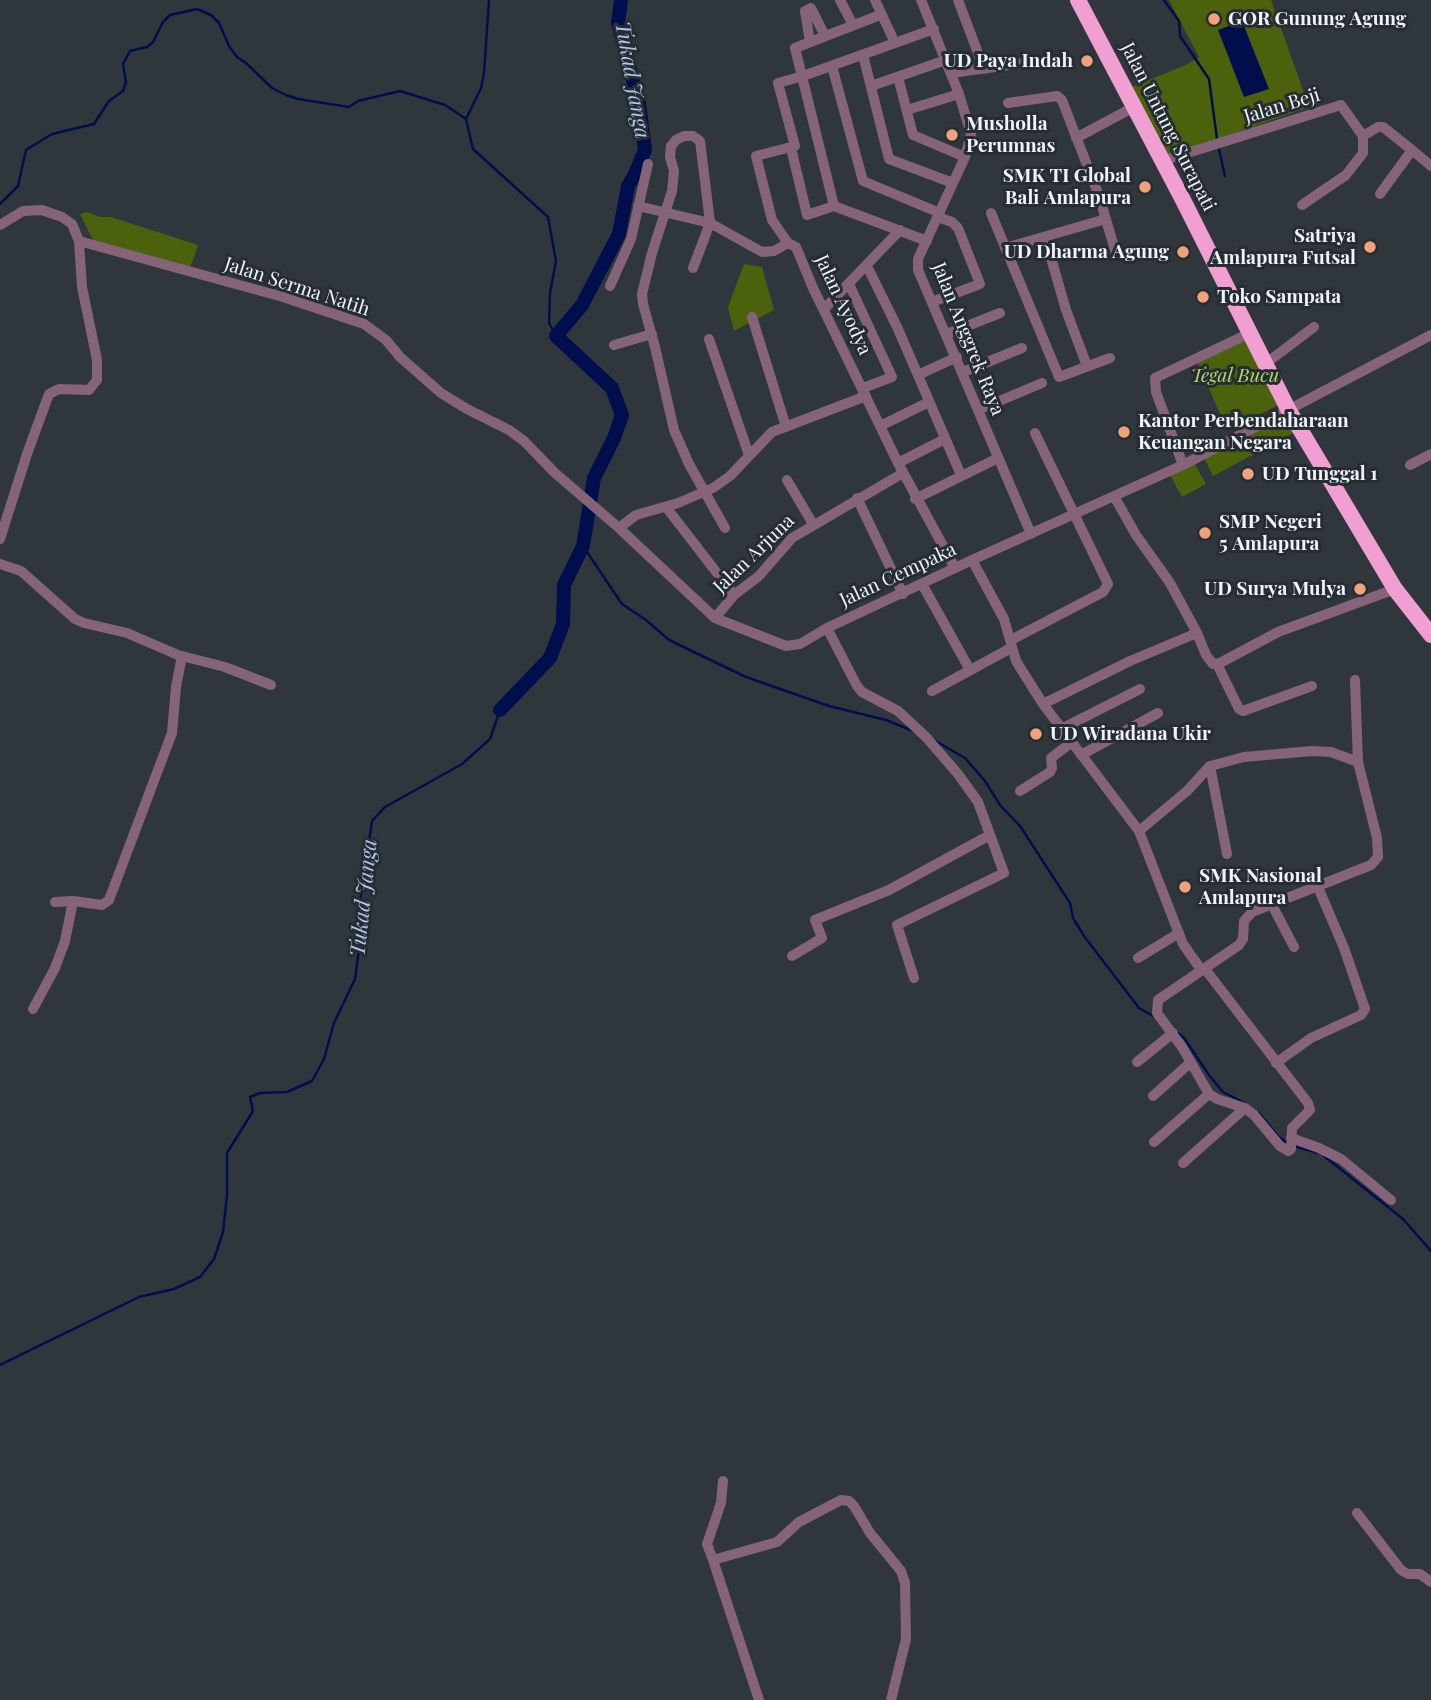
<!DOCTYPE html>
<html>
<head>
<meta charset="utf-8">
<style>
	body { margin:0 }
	canvas { display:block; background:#30373c }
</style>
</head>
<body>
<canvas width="1431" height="1700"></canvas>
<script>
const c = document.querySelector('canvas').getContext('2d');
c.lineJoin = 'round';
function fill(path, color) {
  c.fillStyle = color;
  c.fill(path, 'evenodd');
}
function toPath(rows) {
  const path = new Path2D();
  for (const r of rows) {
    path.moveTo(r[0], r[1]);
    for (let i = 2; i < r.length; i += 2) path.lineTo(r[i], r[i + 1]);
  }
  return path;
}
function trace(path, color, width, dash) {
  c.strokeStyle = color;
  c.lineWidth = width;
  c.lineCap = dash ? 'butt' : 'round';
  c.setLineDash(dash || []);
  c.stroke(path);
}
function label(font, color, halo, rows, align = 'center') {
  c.font = font + ' "Playfair Display",serif';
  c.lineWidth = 6;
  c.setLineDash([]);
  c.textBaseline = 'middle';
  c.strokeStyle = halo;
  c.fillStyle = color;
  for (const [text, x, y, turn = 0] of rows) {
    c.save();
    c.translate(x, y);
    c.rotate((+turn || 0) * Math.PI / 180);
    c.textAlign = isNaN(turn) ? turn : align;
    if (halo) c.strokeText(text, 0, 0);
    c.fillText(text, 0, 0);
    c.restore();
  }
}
fill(toPath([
	[1169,0,1271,0,1309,107,1164,158,1129,88,1186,65,1199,57],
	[86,212,100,217,111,217,198,245,190,268,93,240,80,214],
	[744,264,762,267,774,310,734,331,728,307],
	[1248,340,1282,403,1247,421,1239,410,1221,416,1196,359],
	[1290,417,1297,431,1213,476,1204,458,1233,445,1272,423],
	[1194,463,1206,484,1182,497,1170,475]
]), '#4b610c');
fill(toPath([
	[1242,21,1269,89,1244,97,1218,30]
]), '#000e4d');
trace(toPath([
	[1164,0,1179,21,1180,36,1209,79,1217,139],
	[466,119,481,88,484,73,489,0],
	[1218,145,1225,176],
	[0,204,18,186,26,150,52,134,94,124,109,101,123,91,126,82,123,64,130,51,147,47,153,42,163,22,170,15,197,9,211,15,219,23,229,46,237,57,246,63,272,88,286,95,298,99,349,107,358,101,400,91,445,105,466,119,473,149,548,217,556,261,550,293,549,323,556,336],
	[583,546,622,604,646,620,669,640,746,677,829,706,886,720,913,731],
	[932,739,965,758,985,781,1000,805,1020,826,1070,903,1073,918,1084,936,1139,1008,1153,1016],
	[1176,1031,1184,1038,1209,1075,1223,1092,1245,1103],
	[1259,1113,1279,1137,1288,1143],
	[1294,1146,1318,1153],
	[1324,1156,1403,1219,1431,1251],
	[0,1365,139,1297,174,1289,200,1277,214,1259,223,1232,227,1195,227,1153,253,1111,250,1097,260,1093,287,1092,312,1081,324,1059,334,1023,355,979,362,928,360,902,372,821,385,807,462,764,490,739,500,710]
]), '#000e4d', 2.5);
trace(toPath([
	[500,710,550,658,563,624,564,585,583,546,594,478,614,438,622,415,612,388,556,336,582,305,619,234,628,186,635,174,645,150,639,103,618,23,621,0]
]), '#000e4d', 14);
trace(toPath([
	[840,0,853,25],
	[875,0,895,43],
	[921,0,959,94,971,134,965,157,918,259,918,270,1031,534],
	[958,0,984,69],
	[880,15,795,48,834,206,927,241],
	[934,29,803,76,778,83,795,146,756,156,772,220,788,243,796,247,813,288,898,463,955,568],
	[810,42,805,11,811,8,825,36],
	[863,55,889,159,953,183],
	[832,66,863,181,940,213],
	[951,73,1024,63],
	[898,77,913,135,965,157],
	[871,86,946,60],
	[1008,103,1057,96,1062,100,1099,196,1115,250],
	[907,110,959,94],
	[1363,136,1378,127,1383,127,1412,150,1380,194],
	[1076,138,1134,107],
	[791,148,807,215,834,206],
	[1412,150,1431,166],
	[1162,161,1341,105,1363,136,1363,153,1346,175,1302,205],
	[638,206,710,223,762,252,774,251,788,243],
	[991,213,1059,377,1110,358],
	[0,225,23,211,42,210,62,217,72,224,79,241,283,297,364,324,386,340,400,357,441,393,467,409,509,430,524,441,555,473,619,528,715,618,786,646,800,644,827,628,972,560,1183,465,1431,335],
	[1045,237,1066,310,1087,366],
	[1005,248,1106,219],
	[867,266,898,329,961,475],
	[693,268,710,223,709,214,700,141,693,136,684,136,676,140,671,146,670,157,674,171,672,191,652,253,642,294,643,304,655,347,674,430,689,464,725,528],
	[849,284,892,377,863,388],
	[610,286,631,239,648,164],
	[932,302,980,284,958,228,952,222,938,217],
	[825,308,900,230],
	[752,317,786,427],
	[947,334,1000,313],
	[709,339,749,455],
	[614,345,652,334],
	[1265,364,1314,327],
	[963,372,1022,348],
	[918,375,957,357],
	[978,410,1042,383],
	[880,426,929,402],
	[898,463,945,439],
	[1183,465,1156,392,1155,378,1250,333],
	[1410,465,1431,454],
	[787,480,813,524],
	[1114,496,1136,535,1170,583,1197,633,1206,655,1213,664,1220,663,1278,632,1395,589],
	[857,498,903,594],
	[915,499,998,458],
	[666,507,734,595],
	[619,528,636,515,678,503,713,488,730,476,772,432,866,396],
	[0,539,27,454,49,394,59,389,89,390,97,380,97,360,82,287,79,241],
	[972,560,1004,619,1016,661,1043,704,1139,831,1183,944,1202,971],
	[0,564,21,571,75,619,84,623,127,633,178,655,225,667,271,685],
	[922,584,970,670],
	[715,618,734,595,759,576,792,538,903,473],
	[827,628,857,686,862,692,898,711,926,737,958,774,978,802,1004,873,897,925,914,978],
	[1011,640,1103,592,1108,584,1035,433],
	[1217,664,1239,709,1243,711,1312,686],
	[932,691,1011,648],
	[1043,704,1130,661,1197,633],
	[1061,729,1140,689],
	[1081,755,1158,713],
	[1210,766,1227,854],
	[1020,791,1050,772,1052,768,1051,758,1072,742],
	[1139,831,1187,791,1210,766,1244,757,1312,751,1331,752,1358,762],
	[55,902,73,901,102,905,109,900,172,733,176,687,182,656],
	[1271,903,1294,947],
	[792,956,822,938,815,920,889,890,990,835],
	[1138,958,1179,933],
	[1205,969,1308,1103,1310,1110,1292,1128,1291,1149,1288,1151,1280,1146,1254,1115,1245,1108],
	[33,1009,55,968,65,941,73,901],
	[1137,1062,1173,1033],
	[1276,1063,1311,1038,1361,1015,1365,1009,1344,948,1317,885],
	[1153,1096,1191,1062],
	[1291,1138,1319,1148,1341,1159,1391,1200],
	[1154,1142,1209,1094],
	[1183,1163,1245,1108,1217,1099,1209,1094,1182,1047,1157,1013,1158,1000,1239,945,1243,939,1244,921,1252,912,1371,865,1378,857,1377,838,1358,762,1355,680],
	[723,1481,721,1503,707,1544,713,1560,777,1542,799,1522,841,1500,849,1501,854,1506,870,1533,901,1571,905,1583,906,1639,891,1700],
	[1357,1513,1401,1570,1408,1574,1420,1574,1431,1582],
	[713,1560,759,1700]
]), '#856378', 10);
trace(toPath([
	[1078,0,1183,200,1288,409,1395,589,1431,635]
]), '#f19ed2', 16);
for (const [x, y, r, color] of [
	[1214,19,7,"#f1a17b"],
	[1087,61,7,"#f1a17b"],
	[952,135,7,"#f1a17b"],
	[1145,187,7,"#f1a17b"],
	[1370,247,7,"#f1a17b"],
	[1183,252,7,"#f1a17b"],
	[1203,297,7,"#f1a17b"],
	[1124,432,7,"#f1a17b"],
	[1248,474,7,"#f1a17b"],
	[1205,533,7,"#f1a17b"],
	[1360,589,7,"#f1a17b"],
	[1036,734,7,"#f1a17b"],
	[1185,887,7,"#f1a17b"]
]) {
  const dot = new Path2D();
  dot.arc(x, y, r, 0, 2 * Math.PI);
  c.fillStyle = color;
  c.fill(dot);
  trace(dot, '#262d32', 2.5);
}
label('bold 19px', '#eff3f7', '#262d32', [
	["GOR Gunung Agung",1228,19],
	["UD Paya Indah",1073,61,"right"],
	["Musholla",966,124],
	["Perumnas",966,146],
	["SMK TI Global",1131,176,"right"],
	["Bali Amlapura",1131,198,"right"],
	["Satriya",1356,236,"right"],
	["Amlapura Futsal",1356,258,"right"],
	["UD Dharma Agung",1169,252,"right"],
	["Toko Sampata",1217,297],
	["Kantor Perbendaharaan",1138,421],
	["Keuangan Negara",1138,443],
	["UD Tunggal 1",1262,474],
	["SMP Negeri",1219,522],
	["5 Amlapura",1219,544],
	["UD Surya Mulya",1346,589,"right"],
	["UD Wiradana Ukir",1050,734],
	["SMK Nasional",1199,876],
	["Amlapura",1199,898]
], 'left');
label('19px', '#eff3f7', '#262d32', [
	["Jalan Beji",1282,106,-17],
	["Jalan Untung Surapati",1168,127,63],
	["Jalan Serma Natih",297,287,18],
	["Jalan Ayodya",843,305,65],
	["Jalan Anggrek Raya",968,339,68],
	["Jalan Arjuna",754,554,-44],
	["Jalan Cempaka",898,575,-25]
]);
label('italic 19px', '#b3d665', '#262d32', [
	["Tegal Bucu",1235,376]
]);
label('italic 21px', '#b1c6ed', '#262d32', [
	["Tukad Janga",632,80,80],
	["Tukad Janga",364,898,-84]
]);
</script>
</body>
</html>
